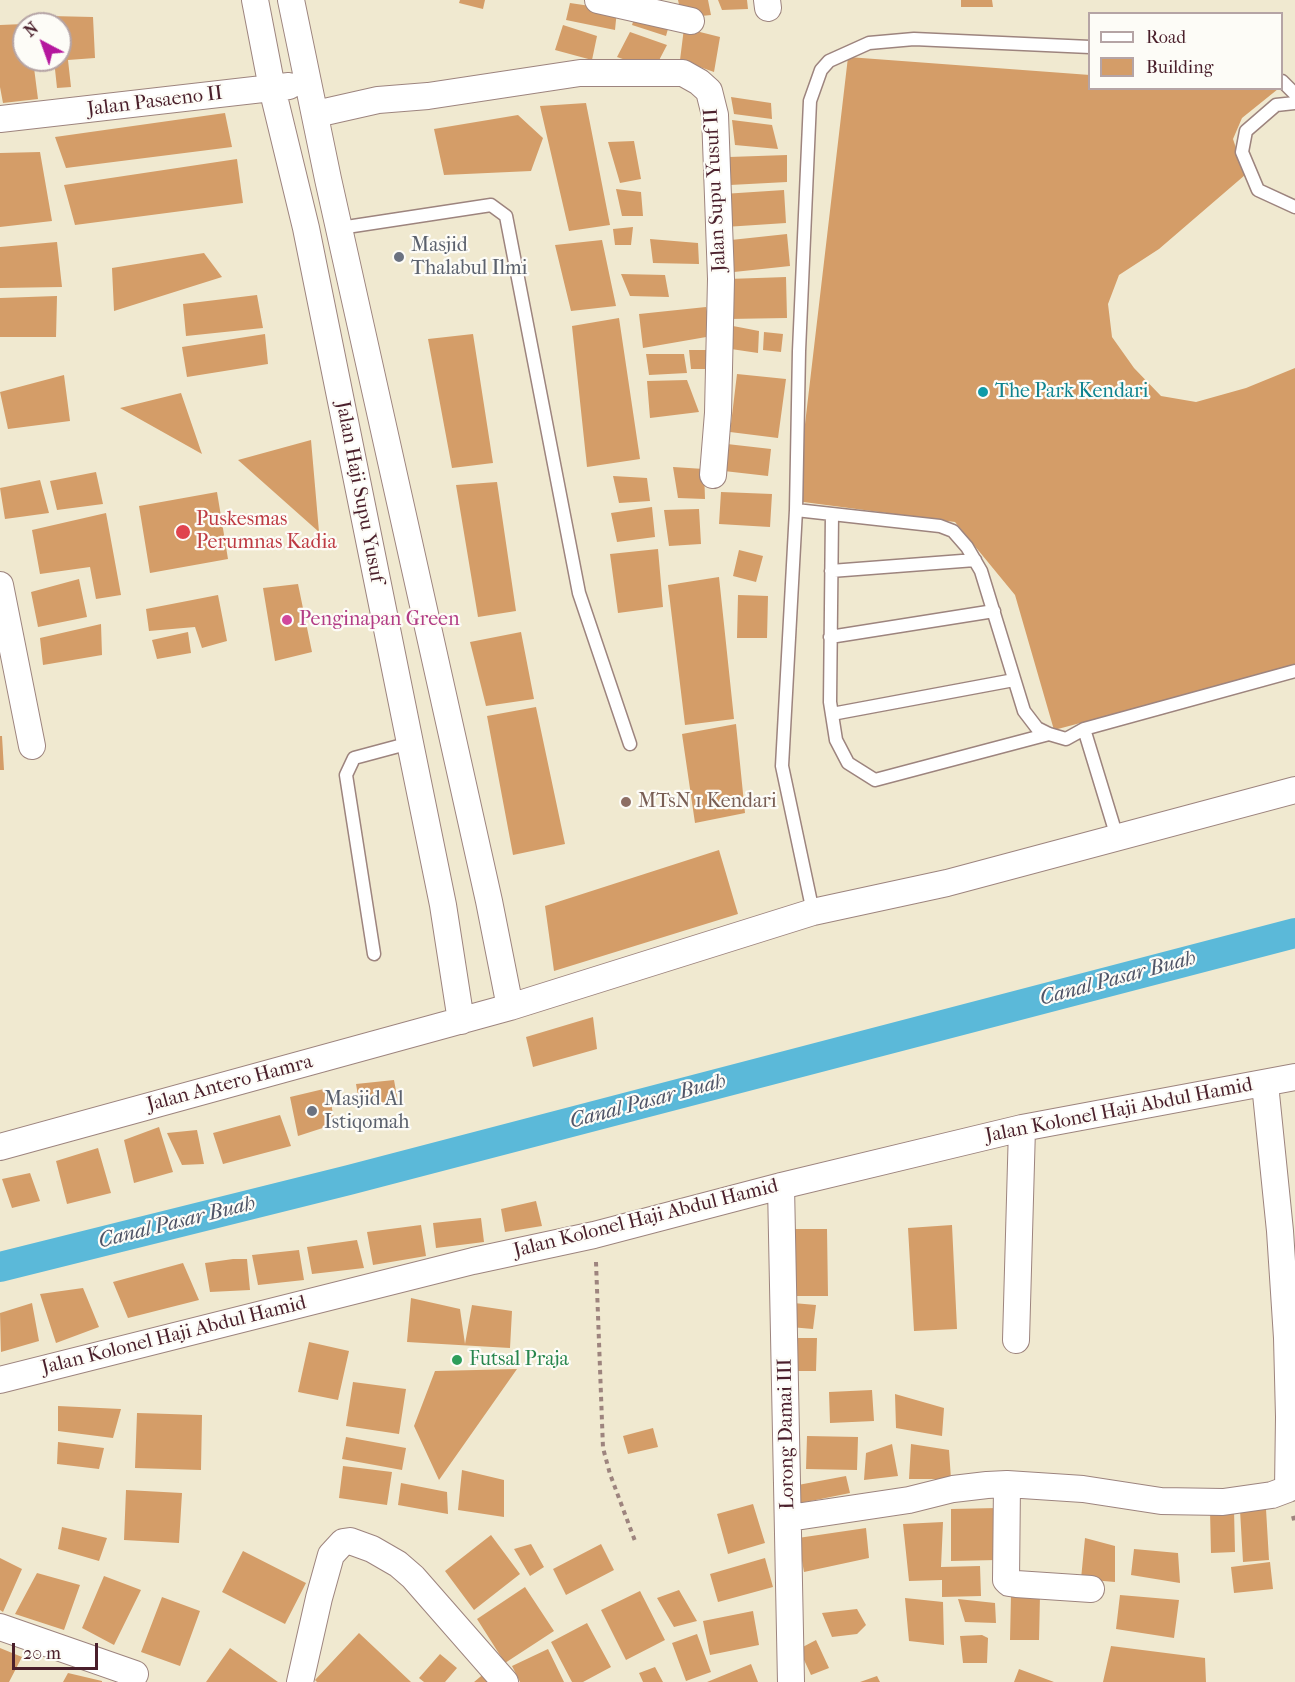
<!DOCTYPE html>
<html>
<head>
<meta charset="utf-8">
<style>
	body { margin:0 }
	#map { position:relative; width:1295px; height:1682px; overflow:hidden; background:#f0e9d0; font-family:"IM FELL French Canon",serif }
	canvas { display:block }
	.legend { position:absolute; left:1088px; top:12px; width:195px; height:78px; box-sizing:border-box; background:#fdfcf7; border:2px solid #b5a4a5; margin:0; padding:8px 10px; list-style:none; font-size:18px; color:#4a1f2b }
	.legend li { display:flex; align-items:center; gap:12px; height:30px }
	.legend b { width:30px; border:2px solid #b5a4a5 }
	.north { position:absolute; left:12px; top:12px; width:60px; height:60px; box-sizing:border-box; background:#fdfcf7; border:2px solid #b5a4a5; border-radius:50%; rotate:319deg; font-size:16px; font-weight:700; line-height:24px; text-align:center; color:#4a1f2b }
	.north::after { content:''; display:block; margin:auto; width:21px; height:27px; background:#b5179e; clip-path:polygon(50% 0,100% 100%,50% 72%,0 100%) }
	.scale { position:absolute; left:12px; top:1643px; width:86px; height:27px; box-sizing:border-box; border:3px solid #4a1f2b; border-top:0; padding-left:8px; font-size:18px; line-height:21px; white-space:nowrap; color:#4a1f2b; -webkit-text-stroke:4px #fdfcf7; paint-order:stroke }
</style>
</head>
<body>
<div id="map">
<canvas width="1295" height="1682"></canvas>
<ul class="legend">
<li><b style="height:8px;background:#fff"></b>Road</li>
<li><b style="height:16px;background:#d49d68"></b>Building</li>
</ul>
<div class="north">N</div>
<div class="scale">20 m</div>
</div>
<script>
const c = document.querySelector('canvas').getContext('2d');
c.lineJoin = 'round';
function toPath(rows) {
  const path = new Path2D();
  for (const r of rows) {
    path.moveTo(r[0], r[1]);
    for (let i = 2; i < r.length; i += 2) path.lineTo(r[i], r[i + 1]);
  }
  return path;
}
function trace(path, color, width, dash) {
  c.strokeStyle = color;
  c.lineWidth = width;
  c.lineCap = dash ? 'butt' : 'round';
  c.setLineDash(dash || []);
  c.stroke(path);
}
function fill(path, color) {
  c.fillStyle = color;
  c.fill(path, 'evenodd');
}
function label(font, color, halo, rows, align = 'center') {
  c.font = font + ' "IM FELL French Canon",serif';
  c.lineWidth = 4.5;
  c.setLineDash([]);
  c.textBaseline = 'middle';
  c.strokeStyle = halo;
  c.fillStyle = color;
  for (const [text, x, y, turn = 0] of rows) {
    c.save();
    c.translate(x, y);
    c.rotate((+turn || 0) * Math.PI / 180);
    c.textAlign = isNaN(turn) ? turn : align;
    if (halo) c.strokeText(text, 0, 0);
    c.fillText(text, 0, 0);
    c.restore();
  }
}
trace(toPath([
	[0,1267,349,1180,1295,933]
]), '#5bb9d9', 30);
fill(toPath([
	[460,0,485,0,483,9,459,3],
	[678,0,708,0,711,15,682,18],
	[718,0,747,0,748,9,722,10],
	[961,0,992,0,993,7,961,7],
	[570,3,617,10,615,30,566,20],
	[638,7,671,18,666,36,632,25],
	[50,16,93,17,95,58,68,60,71,87,57,88,54,60,60,60,60,24,51,24],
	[24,24,24,60,33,60,38,99,3,103,0,87,0,25],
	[563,25,597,36,592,60,555,50],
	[684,28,720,37,714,72,680,60],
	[630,32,667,45,654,70,617,57],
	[848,57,1090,75,1090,88,1278,89,1242,118,1233,139,1245,175,1159,249,1119,275,1108,304,1112,337,1134,368,1161,396,1196,402,1246,388,1295,368,1295,666,1054,730,1015,595,955,522,796,501],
	[731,97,771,103,772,119,734,114],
	[586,103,610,225,569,231,540,106],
	[225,113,232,147,66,168,55,137],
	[518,115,543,138,531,171,444,175,434,129],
	[732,120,772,125,778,149,735,145],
	[634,141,641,179,620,183,608,142],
	[40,152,52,221,0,227,0,153],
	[787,155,787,182,730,185,729,157],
	[237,159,243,203,75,225,64,185],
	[616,189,641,192,643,216,622,216],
	[784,190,786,223,725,227,723,194],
	[633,227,631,245,615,245,613,229],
	[787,234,790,266,734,272,731,240],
	[650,239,698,243,699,264,653,263],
	[602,240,616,306,571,311,555,245],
	[57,242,62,287,0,288,0,247],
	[204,253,222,277,114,311,112,268],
	[621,274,665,275,669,297,630,296],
	[786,277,787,318,728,319,728,279],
	[257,295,263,328,186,336,183,304],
	[57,296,56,337,0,337,0,298],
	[706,307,712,336,643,348,639,314],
	[619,318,640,459,587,467,572,326],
	[733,326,759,331,758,353,731,349],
	[764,332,783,334,781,352,763,350],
	[265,334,268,364,187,377,182,347],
	[473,334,493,463,452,468,428,339],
	[689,350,714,350,714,369,691,369],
	[646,354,684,354,687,373,649,375],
	[737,374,786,379,778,438,730,432],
	[64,375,70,421,8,429,0,392],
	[687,380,699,412,650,418,647,381],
	[181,393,202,454,120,408],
	[311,440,319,532,238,460],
	[727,444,771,449,768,476,724,471],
	[673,467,704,469,705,499,678,498],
	[96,472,103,504,57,510,50,481],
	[613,476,647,478,650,501,619,503],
	[40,480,49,513,5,519,0,488],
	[497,482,516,611,478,617,456,485],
	[217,492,228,559,150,573,139,506],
	[721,492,772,494,770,527,719,524],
	[652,507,655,537,617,542,611,513],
	[699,509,701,544,669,546,664,510],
	[106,513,121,595,96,599,90,567,40,574,32,530],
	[658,549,663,607,618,613,610,554],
	[739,550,763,556,756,582,733,576],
	[719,577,734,719,685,725,668,585],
	[79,579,87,617,38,627,31,592],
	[298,584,312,652,275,661,263,588],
	[218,595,227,641,202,648,195,627,149,631,146,609],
	[738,595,768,596,767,638,737,638],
	[101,624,102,655,43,665,40,638],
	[188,632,191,653,157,659,152,640],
	[521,632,534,699,486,706,470,642],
	[536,707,565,844,513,855,487,716],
	[736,724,745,813,695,823,682,734],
	[0,736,2,736,4,770,0,770],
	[719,850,738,914,554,971,545,906],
	[593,1017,597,1049,533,1067,526,1037],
	[394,1080,398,1102,360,1107,356,1084],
	[328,1088,335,1124,298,1136,290,1097],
	[280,1115,291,1146,223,1164,213,1133],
	[159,1127,173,1172,134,1183,124,1140],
	[197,1130,204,1164,182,1165,167,1133],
	[98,1148,111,1193,67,1204,56,1161],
	[30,1173,40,1201,12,1208,2,1179],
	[536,1201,542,1226,505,1232,501,1209],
	[481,1218,484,1242,436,1248,433,1223],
	[421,1225,426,1256,373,1265,367,1232],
	[952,1225,957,1329,914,1331,908,1228],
	[791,1229,827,1229,828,1296,791,1296],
	[357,1240,364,1268,312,1274,307,1247],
	[299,1250,304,1280,258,1285,252,1255],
	[233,1259,247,1259,250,1290,210,1292,205,1263],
	[183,1263,199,1300,128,1318,113,1282],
	[83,1288,99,1327,56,1343,40,1294],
	[411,1298,460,1309,465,1344,472,1305,512,1311,510,1348,407,1342],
	[32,1303,39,1341,1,1352,0,1313],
	[793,1303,816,1305,813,1329,790,1327],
	[795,1338,817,1338,816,1371,794,1371],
	[309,1342,349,1351,338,1400,298,1392],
	[517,1369,439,1480,414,1426,435,1371],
	[353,1382,406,1389,399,1434,346,1426],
	[872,1390,874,1421,830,1423,829,1392],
	[895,1394,944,1408,942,1436,896,1428],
	[58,1406,121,1409,113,1438,58,1431],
	[137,1413,202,1415,201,1470,135,1468],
	[653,1428,658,1447,628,1454,623,1436],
	[807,1436,858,1437,857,1470,806,1469],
	[346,1437,406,1448,402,1470,342,1459],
	[58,1442,104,1448,99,1469,57,1464],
	[892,1444,898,1476,864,1480,866,1453],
	[911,1444,949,1450,951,1479,909,1479],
	[343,1466,392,1472,387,1505,339,1498],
	[462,1470,504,1480,504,1517,458,1510],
	[846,1476,850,1493,801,1503,798,1485],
	[401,1483,447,1492,448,1514,398,1505],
	[126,1490,182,1493,179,1543,124,1540],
	[753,1504,765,1543,728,1554,717,1514],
	[997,1508,997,1560,951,1561,951,1509],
	[1234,1509,1235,1552,1211,1553,1210,1510],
	[1266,1509,1269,1560,1243,1562,1240,1510],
	[943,1522,941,1567,980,1566,981,1596,942,1597,942,1580,909,1581,903,1524],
	[62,1527,107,1538,99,1561,58,1549],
	[866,1528,869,1558,804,1572,798,1538],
	[491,1535,520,1574,474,1610,445,1571],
	[1085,1538,1115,1546,1115,1582,1081,1579],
	[531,1544,544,1567,530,1576,514,1549],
	[601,1544,614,1570,566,1595,553,1569],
	[1134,1549,1178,1553,1180,1583,1131,1575],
	[243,1551,306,1583,285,1624,222,1592],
	[0,1558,22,1569,3,1612,0,1610],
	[765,1558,773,1587,718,1602,710,1574],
	[1270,1562,1273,1589,1234,1593,1231,1567],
	[37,1573,80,1585,64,1630,15,1614],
	[104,1576,141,1590,114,1645,82,1628],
	[525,1587,554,1631,505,1663,477,1619],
	[679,1590,697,1621,674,1627,657,1598],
	[640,1591,665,1640,626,1660,601,1610],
	[1011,1595,1040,1595,1039,1640,1010,1640],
	[1120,1595,1179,1600,1174,1638,1116,1629],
	[162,1597,200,1611,180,1666,141,1652],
	[905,1598,943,1602,944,1645,909,1641],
	[958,1599,995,1603,996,1623,965,1622],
	[857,1609,866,1625,857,1634,832,1637,822,1613],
	[753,1611,759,1645,710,1655,703,1621],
	[587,1623,611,1667,583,1682,572,1682,551,1642],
	[359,1633,411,1682,317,1682,315,1680],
	[697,1634,711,1672,686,1681,672,1643],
	[982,1635,988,1638,987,1663,963,1663,960,1636],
	[816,1640,829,1668,811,1675,799,1649],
	[1111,1646,1205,1658,1206,1682,1103,1682],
	[0,1648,22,1657,9,1682,0,1682],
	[230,1648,278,1682,206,1682],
	[548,1649,564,1682,520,1682,512,1666],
	[440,1654,457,1668,445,1682,424,1682,419,1678],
	[751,1664,758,1682,707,1682],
	[655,1667,663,1682,643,1682,639,1673],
	[1019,1669,1054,1682,1014,1682],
	[486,1672,495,1682,474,1682],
	[68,1673,102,1681,102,1682,63,1682],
	[877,1676,880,1682,860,1682]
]), '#d49d68');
const service = toPath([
	[1282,81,1295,94],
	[1295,103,1276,105,1246,131,1242,152,1258,190,1295,207],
	[340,228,491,205,506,216,579,593,630,744],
	[796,510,940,526,953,531,967,547,981,571,1024,711,1037,728,1049,734,1066,739,1084,729],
	[832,514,830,702,836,740,848,763,875,780,1049,734],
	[831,571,975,560],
	[830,637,994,611],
	[832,714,1014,680],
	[1117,837,1084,729,1295,671],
	[813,912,782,766,796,510,799,351,810,101,821,70,829,61,869,43,914,39,1090,47],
	[374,954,346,775,354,758,410,743]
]);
const minor = toPath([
	[255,0,272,88,306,228,410,743,443,905,461,1021],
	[291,0,328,179,489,901,510,1007],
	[598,0,691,21],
	[767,0,768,8],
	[316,114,378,100,428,96,580,73,683,73,699,82,709,91,715,115,721,279,718,413,713,475],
	[0,119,289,86],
	[0,585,32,746],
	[0,1147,510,1007,813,912,947,883,1295,790],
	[781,1186,791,1682],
	[1016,1340,1022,1128],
	[0,1380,473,1261,594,1235,781,1186,1022,1128,1295,1077],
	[1007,1484,1006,1580,1009,1583,1016,1584,1091,1589],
	[789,1518,909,1500,953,1489,987,1485,1007,1484,1083,1489,1161,1501,1223,1502,1272,1495,1288,1489,1289,1417,1287,1338,1280,1231,1265,1084],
	[0,1627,135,1674],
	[300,1682,319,1598,331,1555,343,1542,350,1541,372,1549,398,1564,413,1577,505,1682]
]);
trace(service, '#9d847e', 15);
trace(minor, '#9d847e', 28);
trace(toPath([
	[596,1262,603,1448,610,1474,635,1541],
	[1293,1516,1295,1524]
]), '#9d847e', 4, [4.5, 4.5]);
trace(service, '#fff', 12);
trace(minor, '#fff', 26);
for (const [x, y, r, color] of [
	[399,257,6,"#6b7280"],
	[983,392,6,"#0f9aa8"],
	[183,532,8,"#e0444e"],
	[287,620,6,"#d1479c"],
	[626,802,6,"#8d6e63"],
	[312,1111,6,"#6b7280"],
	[457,1360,6,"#2e9e5b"]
]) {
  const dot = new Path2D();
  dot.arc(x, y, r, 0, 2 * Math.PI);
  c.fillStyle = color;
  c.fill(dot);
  trace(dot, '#fdfcf7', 2);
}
label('20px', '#4a1f2b', '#fdfcf7', [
	["Jalan Pasaeno II",155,102,-7],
	["Jalan Supu Yusuf II",716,190,-93],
	["Jalan Haji Supu Yusuf",359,492,79],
	["Jalan Antero Hamra",230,1084,-15],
	["Jalan Kolonel Haji Abdul Hamid",1119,1111,-11],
	["Jalan Kolonel Haji Abdul Hamid",646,1219,-14],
	["Jalan Kolonel Haji Abdul Hamid",174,1336,-14],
	["Lorong Damai III",787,1434,-91]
]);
label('20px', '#5b616d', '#fdfcf7', [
	["Masjid",411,246],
	["Thalabul Ilmi",411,269],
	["Masjid Al",324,1100],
	["Istiqomah",324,1123]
], 'left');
label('20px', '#0d838f', '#fdfcf7', [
	["The Park Kendari",995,392]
], 'left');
label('20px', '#be3a42', '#fdfcf7', [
	["Puskesmas",196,520],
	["Perumnas Kadia",196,543]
], 'left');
label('20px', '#b23c85', '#fdfcf7', [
	["Penginapan Green",299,620]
], 'left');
label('20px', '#785e54', '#fdfcf7', [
	["MTsN 1 Kendari",638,802]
], 'left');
label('20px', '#27864d', '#fdfcf7', [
	["Futsal Praja",469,1360]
], 'left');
label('italic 21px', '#505568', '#fdfcf7', [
	["Canal Pasar Buah",1118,979,-15],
	["Canal Pasar Buah",648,1102,-15],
	["Canal Pasar Buah",177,1223,-14]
]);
</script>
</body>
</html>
